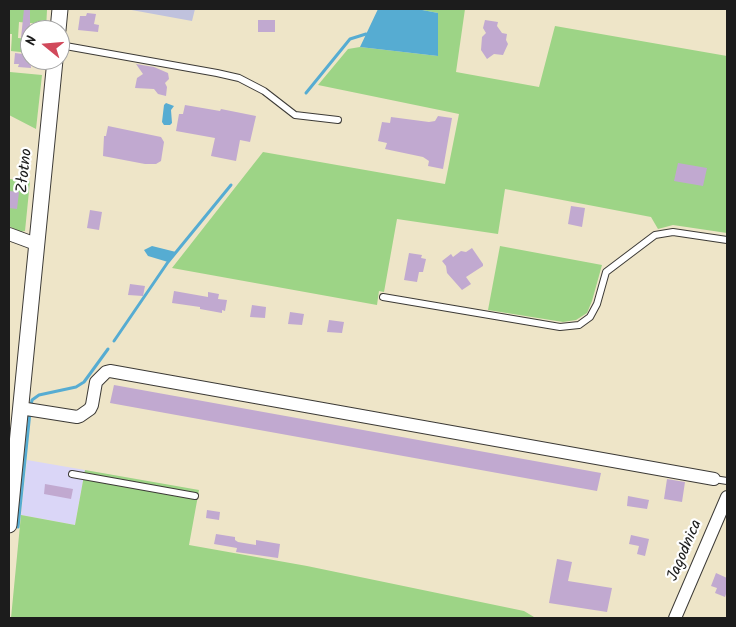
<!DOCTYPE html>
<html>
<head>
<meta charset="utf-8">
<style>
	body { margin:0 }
	#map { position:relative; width:736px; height:627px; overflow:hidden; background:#eee5c8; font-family:Kalam,sans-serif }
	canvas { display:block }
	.frame { position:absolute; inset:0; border:10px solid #1c1c1c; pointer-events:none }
	.north { position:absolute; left:20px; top:20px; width:50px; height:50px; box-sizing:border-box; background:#fff; border:1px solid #a4a4a4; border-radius:50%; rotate:287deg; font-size:14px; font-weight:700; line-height:20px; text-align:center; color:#1c1c1c }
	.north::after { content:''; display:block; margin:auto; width:18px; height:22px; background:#d1495b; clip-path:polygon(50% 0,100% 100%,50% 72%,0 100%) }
</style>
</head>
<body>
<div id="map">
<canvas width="736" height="627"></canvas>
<div class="frame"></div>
<div class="north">N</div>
</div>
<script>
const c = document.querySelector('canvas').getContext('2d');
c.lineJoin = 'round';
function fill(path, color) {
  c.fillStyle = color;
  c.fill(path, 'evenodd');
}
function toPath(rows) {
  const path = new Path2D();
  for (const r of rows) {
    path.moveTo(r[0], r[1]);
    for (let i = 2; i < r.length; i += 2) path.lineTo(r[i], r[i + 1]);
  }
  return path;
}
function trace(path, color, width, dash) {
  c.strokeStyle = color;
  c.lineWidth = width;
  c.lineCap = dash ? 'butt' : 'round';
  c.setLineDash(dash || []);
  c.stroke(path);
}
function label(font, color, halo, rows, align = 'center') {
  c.font = font + ' Kalam,sans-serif';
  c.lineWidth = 4.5;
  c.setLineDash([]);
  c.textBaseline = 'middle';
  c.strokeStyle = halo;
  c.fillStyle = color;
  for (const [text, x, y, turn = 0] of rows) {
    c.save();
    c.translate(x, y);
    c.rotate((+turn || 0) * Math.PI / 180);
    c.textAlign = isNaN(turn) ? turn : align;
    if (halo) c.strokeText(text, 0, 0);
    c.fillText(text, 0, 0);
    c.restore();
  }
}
fill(toPath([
	[27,460,85,470,75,525,21,515]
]), '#dad6f7');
fill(toPath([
	[126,9,195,9,192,21]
]), '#c0c2dd');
fill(toPath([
	[9,9,47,10,46,30,40,30,41,24,19,22,18,38,30,39,30,53,11,51,12,34,9,34],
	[417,9,465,9,456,72,539,87,555,26,727,56,727,233,673,225,658,229,651,217,505,189,498,234,397,219,384,292,379,291,377,305,172,268,263,152,445,184,459,114,318,85,348,49,360,47,438,56,438,13],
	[10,72,42,75,36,129,9,115],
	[9,179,30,181,25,231,20,232,9,226],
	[500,246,602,265,592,301,587,313,576,320,563,322,488,310],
	[85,470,199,490,189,545,307,566,524,611,534,617,544,618,11,618,21,515,75,525]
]), '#9dd486');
fill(toPath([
	[378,9,417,9,438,13,438,56,360,47],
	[166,103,174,106,171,110,172,123,170,125,164,125,162,122,164,105],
	[152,246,176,252,168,262,148,256,144,250]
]), '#56acd2');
trace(toPath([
	[306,93,350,39,366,34],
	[114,341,168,262,231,185],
	[31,406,32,400,39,395,76,387,84,382,108,349],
	[18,527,30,412]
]), '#56acd2', 3);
fill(toPath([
	[24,9,30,9,30,39,21,38],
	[87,13,96,14,94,24,99,25,98,32,78,30,80,16,86,16],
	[258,20,275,20,275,32,258,32],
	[485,20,498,22,497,26,502,33,507,34,506,40,508,44,503,55,494,54,487,59,481,50,482,37,486,33,483,28],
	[15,53,30,55,31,68,18,67,19,64,14,64],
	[136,64,154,67,168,73,169,79,165,83,167,87,166,96,158,94,154,89,135,88,137,78,143,74],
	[185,105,220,111,221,109,256,116,250,142,240,140,236,161,211,156,215,138,176,131,179,114,183,114],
	[438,116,452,118,443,169,428,166,429,161,423,157,385,149,387,143,378,141,382,122,390,123,391,117,429,122,435,121],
	[108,126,161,137,164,142,161,161,156,164,145,164,103,156,104,136,106,136],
	[678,163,707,168,703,186,674,181],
	[9,191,19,192,17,209,9,208],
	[571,206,585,208,582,227,568,224],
	[90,210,102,212,99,230,87,228],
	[472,248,483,264,483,266,466,277,471,284,462,290,447,273,446,266,442,261,451,254,453,257,461,251,466,252],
	[409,253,422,255,421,258,426,259,423,272,419,272,417,282,404,280],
	[130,284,145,286,143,296,128,295],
	[174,291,208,297,208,292,219,294,218,299,227,300,225,311,222,310,222,313,200,309,200,307,172,303],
	[252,305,266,307,265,318,250,317],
	[290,312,304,314,302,325,288,324],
	[329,320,344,322,342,333,327,332],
	[114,385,601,473,597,491,110,403],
	[667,479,685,482,682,502,664,499],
	[45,484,73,489,71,499,44,494],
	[628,496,649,500,647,509,627,506],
	[207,510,220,512,219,520,206,518],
	[216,534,235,537,235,540,238,542,256,545,256,540,280,544,278,558,236,552,237,548,214,544],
	[631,535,649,539,645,556,637,554,639,546,629,544],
	[557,559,572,562,568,581,612,588,607,612,549,603],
	[716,573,727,578,727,591,725,597,715,593,717,588,711,586]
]), '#c1a9d0');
const service = toPath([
	[60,45,217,73,239,78,264,91,295,115,338,120],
	[383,297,560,327,579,325,590,317,597,304,606,272,655,235,673,232,727,240],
	[72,474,195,496],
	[714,479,727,481]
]);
const minor = toPath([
	[9,234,36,244],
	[20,408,77,417,80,416,90,409,92,405,96,382,106,372,110,371,714,479],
	[675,618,727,497]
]);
const tertiary = toPath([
	[58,30,60,9],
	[9,525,55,60]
]);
trace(service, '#3c3a36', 8);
trace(minor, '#3c3a36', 14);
trace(tertiary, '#3c3a36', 17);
trace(service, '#fff', 6);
trace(minor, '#fff', 12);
trace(tertiary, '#fff', 15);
label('16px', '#1c1c1c', '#fff', [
	["Złotno",26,171,-84],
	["Jagodnica",686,551,-67]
]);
</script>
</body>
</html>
